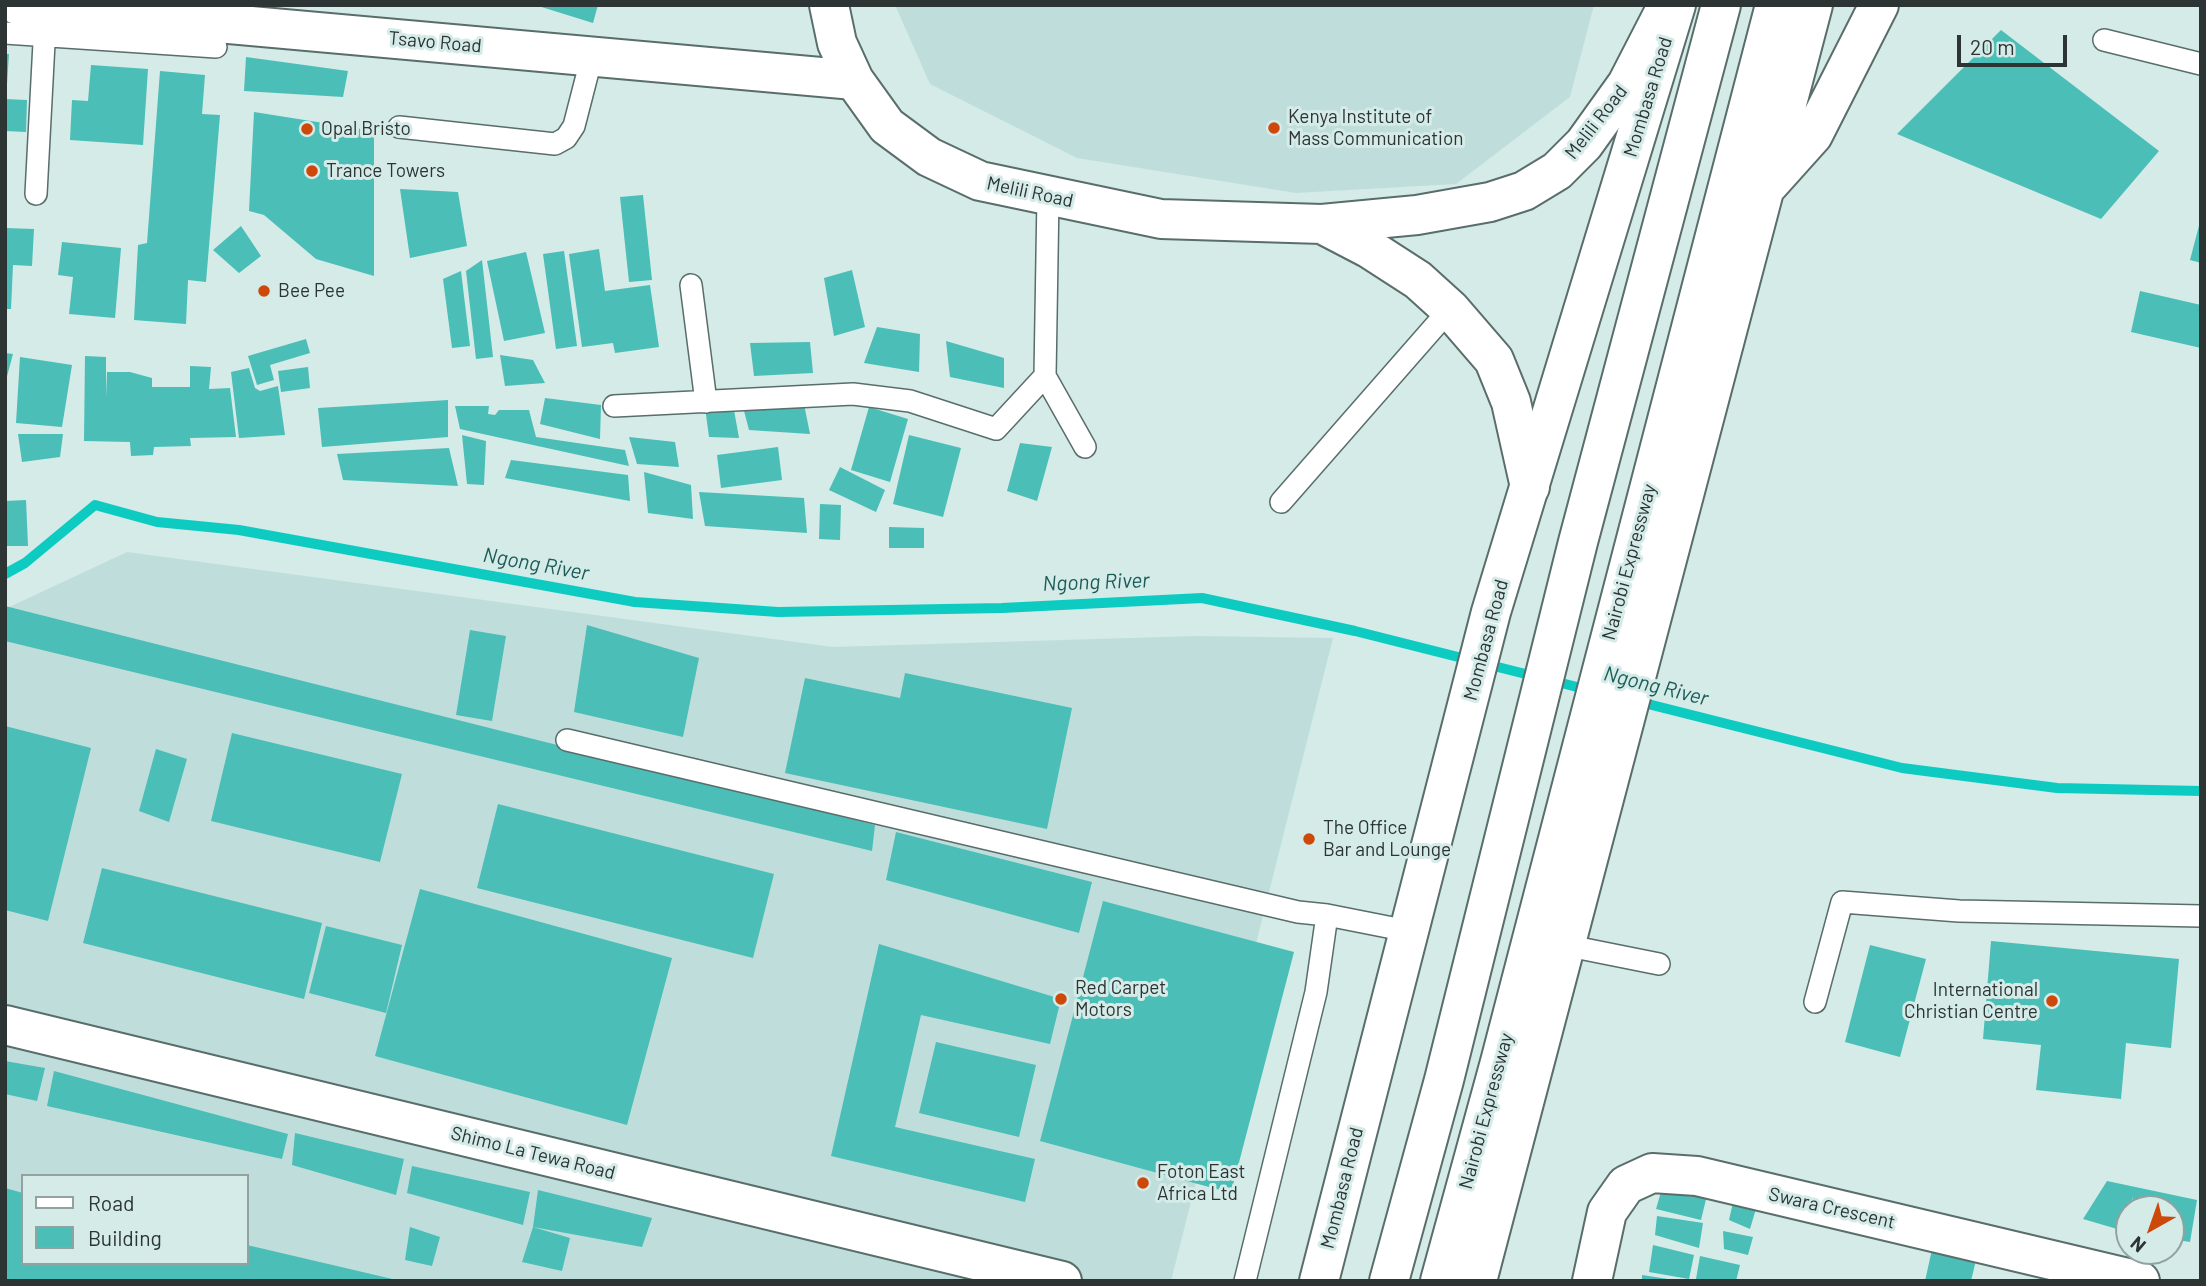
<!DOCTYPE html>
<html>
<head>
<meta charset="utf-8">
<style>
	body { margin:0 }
	#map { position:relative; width:2206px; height:1286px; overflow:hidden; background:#d4ebe8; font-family:Barlow,sans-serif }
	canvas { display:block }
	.frame { position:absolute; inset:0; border:7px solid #2c3434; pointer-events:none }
	.legend { position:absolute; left:21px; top:1174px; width:228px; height:91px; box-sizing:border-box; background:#d4ebe8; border:2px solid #91a2a0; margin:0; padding:9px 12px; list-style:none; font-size:21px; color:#2c3434 }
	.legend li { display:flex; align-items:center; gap:14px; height:35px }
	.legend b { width:35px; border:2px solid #91a2a0 }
	.north { position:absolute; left:2115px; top:1195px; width:70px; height:70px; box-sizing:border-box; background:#d4ebe8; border:2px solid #91a2a0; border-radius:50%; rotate:220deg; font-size:19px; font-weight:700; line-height:28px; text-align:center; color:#2c3434 }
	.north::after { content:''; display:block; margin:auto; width:24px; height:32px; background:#ce4809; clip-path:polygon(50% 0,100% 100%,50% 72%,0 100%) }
	.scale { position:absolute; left:1957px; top:35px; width:110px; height:32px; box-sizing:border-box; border:4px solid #2c3434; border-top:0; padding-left:9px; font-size:21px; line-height:24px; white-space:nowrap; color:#2c3434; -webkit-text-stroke:5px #d4ebe8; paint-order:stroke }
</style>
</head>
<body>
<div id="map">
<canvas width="2206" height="1286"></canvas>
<div class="frame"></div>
<ul class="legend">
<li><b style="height:9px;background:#fff"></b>Road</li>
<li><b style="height:19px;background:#4abeb7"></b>Building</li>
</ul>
<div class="north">N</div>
<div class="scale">20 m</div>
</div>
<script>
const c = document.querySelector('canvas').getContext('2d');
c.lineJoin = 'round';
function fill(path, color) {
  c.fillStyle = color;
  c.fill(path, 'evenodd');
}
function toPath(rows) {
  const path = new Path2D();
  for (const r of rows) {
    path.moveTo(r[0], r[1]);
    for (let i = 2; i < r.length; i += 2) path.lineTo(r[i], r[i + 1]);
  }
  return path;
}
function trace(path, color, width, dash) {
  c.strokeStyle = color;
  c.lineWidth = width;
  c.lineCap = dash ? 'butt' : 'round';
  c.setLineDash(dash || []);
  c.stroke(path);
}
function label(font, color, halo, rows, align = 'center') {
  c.font = font + ' Barlow,sans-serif';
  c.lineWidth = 6;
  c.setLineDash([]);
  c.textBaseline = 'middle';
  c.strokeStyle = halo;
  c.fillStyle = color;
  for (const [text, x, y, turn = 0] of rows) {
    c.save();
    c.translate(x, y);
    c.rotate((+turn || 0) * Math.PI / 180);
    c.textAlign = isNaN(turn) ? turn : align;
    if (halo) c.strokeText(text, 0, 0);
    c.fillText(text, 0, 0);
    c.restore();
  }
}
fill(toPath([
	[895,5,1594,5,1570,97,1456,184,1296,193,1077,158,930,84],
	[127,552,833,647,1196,636,1333,638,1171,1281,5,1281,5,609],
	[23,1176,247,1176,247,1263,23,1263]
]), '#bfdedb');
trace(toPath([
	[5,574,25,563,95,505,157,522,239,530,635,602,778,612,1002,608,1202,598,1355,631,1589,690],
	[1636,701,1902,768,2057,788,2201,791]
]), '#0ecbc2', 10);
fill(toPath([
	[535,5,598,5,593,23],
	[2001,30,2159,151,2101,219,1897,134],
	[5,54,9,54,7,84,5,84],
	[246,57,348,71,343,97,244,91],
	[91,65,148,69,143,145,70,140,72,100,88,101],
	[160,71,205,75,202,114,220,115,206,282,188,280,186,324,134,320,138,245,147,243],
	[5,99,27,100,26,132,5,131],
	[254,112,374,131,374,276,316,259,264,215,249,211],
	[400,189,458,192,467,246,410,258],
	[643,195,652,280,629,282,620,197],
	[2201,218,2201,263,2190,260],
	[241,226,261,256,239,273,213,250],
	[5,228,34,229,32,266,13,265,11,309,5,309],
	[62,242,121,248,115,318,69,314,73,277,58,275],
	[599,249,605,291,650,285,659,347,615,353,613,343,582,347,569,254],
	[564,251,577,346,556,349,543,254],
	[526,252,545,333,504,341,487,261],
	[482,260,493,357,476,359,466,271],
	[852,270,865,327,834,336,824,278],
	[461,271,470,346,452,348,443,279],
	[2140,291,2201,305,2201,348,2131,332],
	[877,327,920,334,919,372,864,363],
	[306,339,310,353,270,365,274,380,257,385,248,356],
	[946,341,1004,358,1004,388,950,377],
	[810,342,813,373,754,376,750,343],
	[5,353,13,354,6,380,5,380],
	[500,355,533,360,545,383,505,386],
	[85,356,106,357,106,398,107,372,130,372,152,378,152,387,190,387,190,366,211,367,209,389,230,388,236,437,190,438,191,446,154,447,153,455,131,456,130,442,84,441],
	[20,357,72,365,62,427,16,423],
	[308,367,310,388,281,392,278,371],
	[249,368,255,388,260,391,278,386,285,435,239,438,231,372],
	[545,398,601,405,600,439,540,424],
	[803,399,810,434,749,430,743,407],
	[448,400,448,437,322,447,318,408],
	[455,406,489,406,488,414,495,415,499,410,529,410,536,437,625,450,629,466,460,429],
	[705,407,734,410,739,438,709,437],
	[869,407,908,419,890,482,851,470],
	[18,434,63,434,60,457,22,462],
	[462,435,486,441,484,485,467,484],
	[909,435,961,448,943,517,893,504],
	[629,437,675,442,679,467,637,464],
	[1020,443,1052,447,1037,501,1007,491],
	[778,447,782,480,721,488,717,455],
	[449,448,458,486,343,480,337,454],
	[511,460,628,475,630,501,505,478],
	[840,467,885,490,876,512,829,490],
	[644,472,691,485,693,519,648,513],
	[699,492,804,498,807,533,705,526],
	[26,500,28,546,5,546,5,501],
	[820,504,841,505,840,540,819,539],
	[889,527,924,528,924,548,889,548],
	[5,606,875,825,872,851,5,641],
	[587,625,699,658,683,737,574,712],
	[470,630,506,636,492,721,456,715],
	[905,673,1072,708,1047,829,785,773,805,678,900,698],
	[5,726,91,748,48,921,5,910],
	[232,733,402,774,380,862,211,821],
	[156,749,187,759,169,822,139,811],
	[498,804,774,874,753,958,477,888],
	[896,832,1092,882,1079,933,886,880],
	[102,868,322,923,304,999,83,943],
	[420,889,672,958,627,1125,375,1056],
	[1103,901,1294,952,1231,1193,1040,1141],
	[326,926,402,945,386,1013,309,993],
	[1991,941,2179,959,2171,1048,2126,1043,2121,1099,2036,1090,2041,1045,1983,1039],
	[879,944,1061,999,1050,1044,921,1015,895,1127,1035,1159,1025,1202,831,1156],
	[1870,945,1926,959,1900,1057,1845,1042],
	[936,1042,1036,1065,1019,1137,919,1113],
	[5,1061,45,1068,37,1101,5,1094],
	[54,1071,288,1134,282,1159,47,1106],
	[295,1133,404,1159,396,1195,292,1165],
	[412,1166,530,1192,523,1225,407,1193],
	[2107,1181,2197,1200,2190,1242,2171,1239,2171,1209,2131,1209,2133,1196,2124,1231,2083,1219],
	[1663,1185,1709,1187,1701,1220,1656,1209],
	[5,1188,23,1193,23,1263,247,1263,247,1245,401,1281,5,1281],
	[538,1190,652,1218,642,1247,533,1227],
	[1734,1198,1758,1202,1750,1229,1729,1220],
	[1657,1216,1703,1223,1699,1248,1655,1235],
	[410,1227,440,1237,432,1266,405,1260],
	[533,1227,570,1238,562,1271,522,1262],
	[1723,1231,1753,1237,1748,1255,1724,1249],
	[1653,1245,1694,1255,1689,1279,1649,1272],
	[1933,1245,1977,1256,1971,1281,1925,1281],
	[1700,1256,1740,1265,1736,1281,1696,1279],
	[1642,1275,1668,1279,1668,1281,1642,1281]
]), '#4abeb7');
const service = toPath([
	[5,33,216,47],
	[2104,40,2201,64],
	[399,127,555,144,566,138,574,126,592,56],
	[36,194,45,24],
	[691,285,706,402],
	[1045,376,1085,447],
	[614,406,853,394,910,401,996,429,1045,376,1048,196],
	[1281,502,1450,309],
	[567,740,1298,912,1327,915,1316,992,1245,1281],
	[1327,915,1408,931],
	[1564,945,1659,964],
	[1815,1002,1842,902,1959,911,2201,916]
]);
const minor = toPath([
	[17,5,854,80],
	[829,5,837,43,854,80,887,126,929,157,980,181,1161,219,1322,224,1417,215,1490,202,1524,191,1557,171,1584,144,1627,84,1662,16],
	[1322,224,1370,249,1418,280,1450,309,1494,360,1511,402,1530,487],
	[5,1025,1062,1281],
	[1592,1281,1607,1212,1626,1185,1652,1173,1697,1176,2140,1281]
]);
const trunk = toPath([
	[1769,184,1813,135,1879,5],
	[1319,1281,1491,612,1676,5],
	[1477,1281,1813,5]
]);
const motorway = toPath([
	[1389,1281,1444,1080,1578,542,1721,5],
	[1440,1281,1500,1062,1775,5]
]);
trace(service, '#596d6b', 24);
trace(minor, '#596d6b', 42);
trace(trunk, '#596d6b', 42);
trace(motorway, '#596d6b', 42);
trace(service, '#fff', 21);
trace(minor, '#fff', 38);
trace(trunk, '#fff', 38);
trace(motorway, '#fff', 38);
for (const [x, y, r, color] of [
	[1274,128,7,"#ce4809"],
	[307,129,7,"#ce4809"],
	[312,171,7,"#ce4809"],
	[264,291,7,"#ce4809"],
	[1309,839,7,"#ce4809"],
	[1061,999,7,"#ce4809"],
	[2052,1001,7,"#ce4809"],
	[1143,1183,7,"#ce4809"]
]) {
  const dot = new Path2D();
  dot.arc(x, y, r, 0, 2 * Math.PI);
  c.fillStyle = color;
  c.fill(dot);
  trace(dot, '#d4ebe8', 2.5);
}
label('19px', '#2c3434', '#d4ebe8', [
	["Tsavo Road",435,42,5],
	["Mombasa Road",1648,97,-73],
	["Melili Road",1596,122,-52],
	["Melili Road",1030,192,12],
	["Nairobi Expressway",1629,562,-75],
	["Mombasa Road",1486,640,-75],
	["Nairobi Expressway",1486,1111,-75],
	["Shimo La Tewa Road",533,1153,14],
	["Mombasa Road",1342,1188,-76],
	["Swara Crescent",1832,1208,13]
]);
label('19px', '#2c3434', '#d4ebe8', [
	["Kenya Institute of",1288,117],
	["Mass Communication",1288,139],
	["Opal Bristo",321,129],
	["Trance Towers",326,171],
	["Bee Pee",278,291],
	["The Office",1323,828],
	["Bar and Lounge",1323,850],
	["Red Carpet",1075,988],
	["Motors",1075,1010],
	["International",2038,990,"right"],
	["Christian Centre",2038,1012,"right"],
	["Foton East",1157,1172],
	["Africa Ltd",1157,1194]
], 'left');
label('italic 21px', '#1b5c58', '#d4ebe8', [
	["Ngong River",536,564,10],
	["Ngong River",1096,582,-2],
	["Ngong River",1656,686,14]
]);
</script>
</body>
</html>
